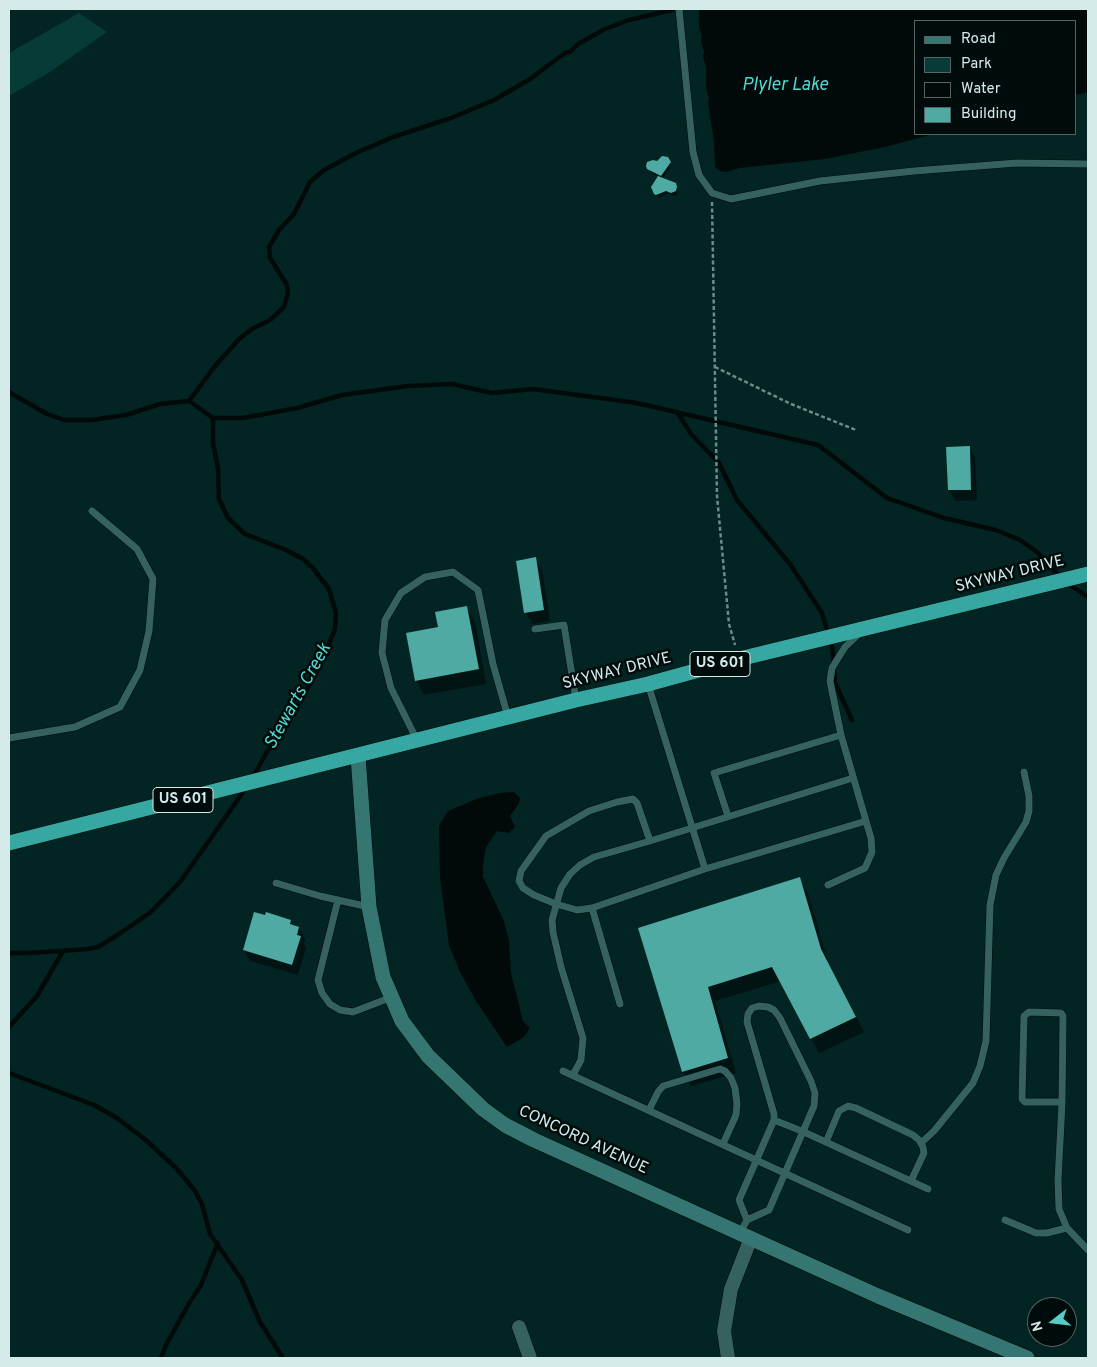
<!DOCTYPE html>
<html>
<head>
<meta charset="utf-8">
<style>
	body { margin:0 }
	#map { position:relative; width:1097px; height:1367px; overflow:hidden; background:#022422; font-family:Overpass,sans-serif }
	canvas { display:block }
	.frame { position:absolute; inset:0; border:10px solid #d4ebe9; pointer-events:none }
	.legend { position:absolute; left:914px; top:20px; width:162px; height:115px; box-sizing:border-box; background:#000c0b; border:1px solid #556564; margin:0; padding:6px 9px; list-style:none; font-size:15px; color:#d4ebe9 }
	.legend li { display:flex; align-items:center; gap:10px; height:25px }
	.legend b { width:25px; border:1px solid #556564 }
	.north { position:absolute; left:1027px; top:1297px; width:50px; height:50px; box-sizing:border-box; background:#000c0b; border:1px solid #556564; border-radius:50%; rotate:254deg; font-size:14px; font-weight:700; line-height:20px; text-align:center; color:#d4ebe9 }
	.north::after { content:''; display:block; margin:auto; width:18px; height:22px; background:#55cec6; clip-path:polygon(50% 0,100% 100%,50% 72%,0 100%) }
</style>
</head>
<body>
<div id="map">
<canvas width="1097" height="1367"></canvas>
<div class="frame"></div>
<ul class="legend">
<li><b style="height:6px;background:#357672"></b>Road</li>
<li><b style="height:14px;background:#063b38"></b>Park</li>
<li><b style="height:14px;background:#020909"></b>Water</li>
<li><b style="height:14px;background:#4faaa4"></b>Building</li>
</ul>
<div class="north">N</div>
</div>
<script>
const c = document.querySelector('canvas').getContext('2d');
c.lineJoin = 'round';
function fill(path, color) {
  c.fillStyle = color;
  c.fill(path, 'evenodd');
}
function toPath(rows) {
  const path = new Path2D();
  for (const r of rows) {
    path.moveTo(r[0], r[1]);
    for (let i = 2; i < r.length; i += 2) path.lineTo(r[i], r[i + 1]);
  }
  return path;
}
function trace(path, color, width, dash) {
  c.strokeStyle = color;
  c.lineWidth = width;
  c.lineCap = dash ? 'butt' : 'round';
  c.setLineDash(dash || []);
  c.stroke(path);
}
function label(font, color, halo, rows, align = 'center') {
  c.font = font + ' Overpass,sans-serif';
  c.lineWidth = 5;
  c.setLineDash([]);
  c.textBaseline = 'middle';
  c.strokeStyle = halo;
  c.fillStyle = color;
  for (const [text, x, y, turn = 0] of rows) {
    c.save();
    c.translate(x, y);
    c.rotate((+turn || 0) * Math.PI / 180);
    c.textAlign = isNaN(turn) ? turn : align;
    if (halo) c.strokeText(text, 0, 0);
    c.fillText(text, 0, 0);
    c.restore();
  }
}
fill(toPath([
	[79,13,107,32,50,72,9,96,9,53]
]), '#063b38');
fill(toPath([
	[699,9,1088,9,1088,92,1076,95,1076,21,916,21,916,134,933,134,889,146,825,159,739,168,727,172,720,171,715,167,714,141,708,103,709,98,706,88,706,67,703,57,704,52,701,42,702,36,699,27],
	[514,792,520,798,519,803,510,816,515,827,509,833,497,831,486,847,483,864,483,877,504,921,509,941,511,973,523,1021,530,1028,524,1037,507,1047,476,1001,460,972,449,945,440,878,439,826,448,811,479,798,500,793]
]), '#020909');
fill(toPath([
	[669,161,670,168,662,179,676,186,678,189,677,195,673,196,668,193,659,198,654,192,660,177,652,174,648,167],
	[969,447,975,458,977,500,956,501,949,490,948,448],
	[535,559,542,570,550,621,532,624,526,613,518,562],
	[467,608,475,622,486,684,424,695,416,680,439,628],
	[799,879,808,893,829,965,864,1032,819,1053,781,981,715,1001,736,1073,691,1086,683,1072,640,929],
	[290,921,294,927,299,928,305,939,304,944,306,948,298,975,250,961,244,950]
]), '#0007');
trace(toPath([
	[9,392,47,414,64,420,91,420,126,415,160,404,189,401,213,418,213,443,218,468,219,499,228,518,245,534,286,550,303,559,312,567,329,589,336,613,335,629,319,668,291,717,268,750,253,777],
	[189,401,215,366,239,339,252,329,270,320,284,307,288,293,287,285,270,258,269,247,279,230,294,214,310,182,324,170,356,153,393,137,451,118,494,100,530,79,565,53,570,52,578,44,605,29,629,20,676,9],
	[677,412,691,434,719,463,737,500,790,564,822,613,832,647,834,663],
	[213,418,243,418,297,408,342,395,408,386,452,384,492,393,533,389,637,403,818,445,887,498,944,518,996,530,1020,540,1037,552,1061,578],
	[1067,583,1088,597],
	[834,670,835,683,852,720],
	[9,953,29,953,88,949,98,947,116,936,151,912,180,882,246,788],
	[9,1027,37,996,63,951],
	[9,1073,94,1105,117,1118,147,1141,177,1169,195,1191,202,1204,210,1234,242,1280,260,1322,283,1358],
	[161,1358,166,1345,191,1300,200,1287,218,1243]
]), '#020909', 4.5);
fill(toPath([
	[662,156,668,157,671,162,661,176,647,169,646,166,647,162,653,160,657,161],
	[658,176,676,183,677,187,676,191,671,193,666,191,656,195,654,194,651,187],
	[970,446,971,490,948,490,946,447],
	[536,557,544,610,524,613,516,561],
	[467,606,479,669,415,681,406,633,438,627,435,612],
	[800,877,821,949,856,1017,810,1039,772,967,708,987,728,1058,682,1072,638,928],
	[254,912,265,915,266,912,291,920,290,924,299,927,297,935,301,936,292,965,243,950]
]), '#4faaa4');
const lane = toPath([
	[679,9,693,152,699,175,712,193,731,199,820,181,914,171,1017,163,1088,164],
	[535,629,564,625,576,700],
	[648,684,705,869,866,821,841,735,714,773,728,816],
	[841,735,832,691,830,681,832,668,845,647,861,632],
	[9,738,75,727,120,707,140,670,149,631,153,579,137,549,92,511],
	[417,740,391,688,382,653,385,620,401,593,425,577,453,572,478,590,493,664,508,717],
	[705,869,592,908,577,910,556,904,534,895,523,888,519,881,521,871,546,836,589,811,617,802,633,799,637,803,650,841,853,778],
	[276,883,320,896,369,907],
	[828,885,865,868,872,852,871,838,866,821],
	[338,900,318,980,322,993,330,1004,340,1010,353,1012,392,997],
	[592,908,620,1004],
	[563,1071,908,1230],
	[573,1075,581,1060,583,1038,561,967,553,932,552,920,561,888,570,874,580,865,594,857,650,841],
	[1062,1102,1025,1102,1022,1099,1024,1016,1029,1012,1061,1013,1063,1016,1062,1102,1061,1123,1058,1180,1059,1209,1067,1228,1088,1250],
	[649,1110,658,1092,663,1086,713,1071,720,1069,725,1071,731,1078,735,1088,737,1104,736,1115,723,1144],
	[774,1120,804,1132,928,1189],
	[826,1142,839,1111,848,1106,856,1108,913,1135,919,1140,923,1147,924,1153,911,1181],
	[921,1143,934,1131,973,1083,980,1066,986,1041,990,905,996,875,1004,858,1026,822,1029,811,1029,796,1024,772],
	[1005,1220,1036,1233,1047,1233,1067,1228],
	[740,1233,747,1220,769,1210,814,1106,815,1093,811,1081,780,1018,774,1010,768,1007,759,1006,752,1008,748,1014,747,1022,774,1114,774,1120,739,1200,747,1220]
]);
const street = toPath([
	[519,1327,530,1358],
	[728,1358,724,1331,731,1289,751,1238]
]);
const secondary = toPath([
	[358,756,369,907,383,977,402,1021,428,1056,483,1109,505,1125,534,1140,878,1296,1027,1358]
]);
const highway = toPath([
	[9,843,576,700,648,684,739,659,1088,574]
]);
trace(lane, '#000c0b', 8);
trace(street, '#000c0b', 15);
trace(secondary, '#000c0b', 16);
trace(highway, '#000c0b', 16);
trace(toPath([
	[712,202,717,496,729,624,735,645],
	[715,367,791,404,856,430]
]), '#6e8b89', 2.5, [4, 2.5]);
trace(lane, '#35615e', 7);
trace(street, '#35615e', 14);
trace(secondary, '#357672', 15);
trace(highway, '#36a8a1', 15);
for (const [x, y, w] of [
	[720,664,60],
	[183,800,60]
]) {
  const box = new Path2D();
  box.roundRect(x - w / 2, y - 12.5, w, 25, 4);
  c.fillStyle = '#000c0b';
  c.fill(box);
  trace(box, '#d4ebe9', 1);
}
label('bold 15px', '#d4ebe9', null, [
	["US 601",720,664],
	["US 601",183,800]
]);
label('16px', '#d4ebe9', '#000c0b', [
	["SKYWAY DRIVE",1010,575,-14],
	["SKYWAY DRIVE",617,672,-14],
	["CONCORD AVENUE",583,1141,25]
]);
label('italic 18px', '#51d9d1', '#000c0b', [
	["Plyler Lake",785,86],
	["Stewarts Creek",299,697,-61]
]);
</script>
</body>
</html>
